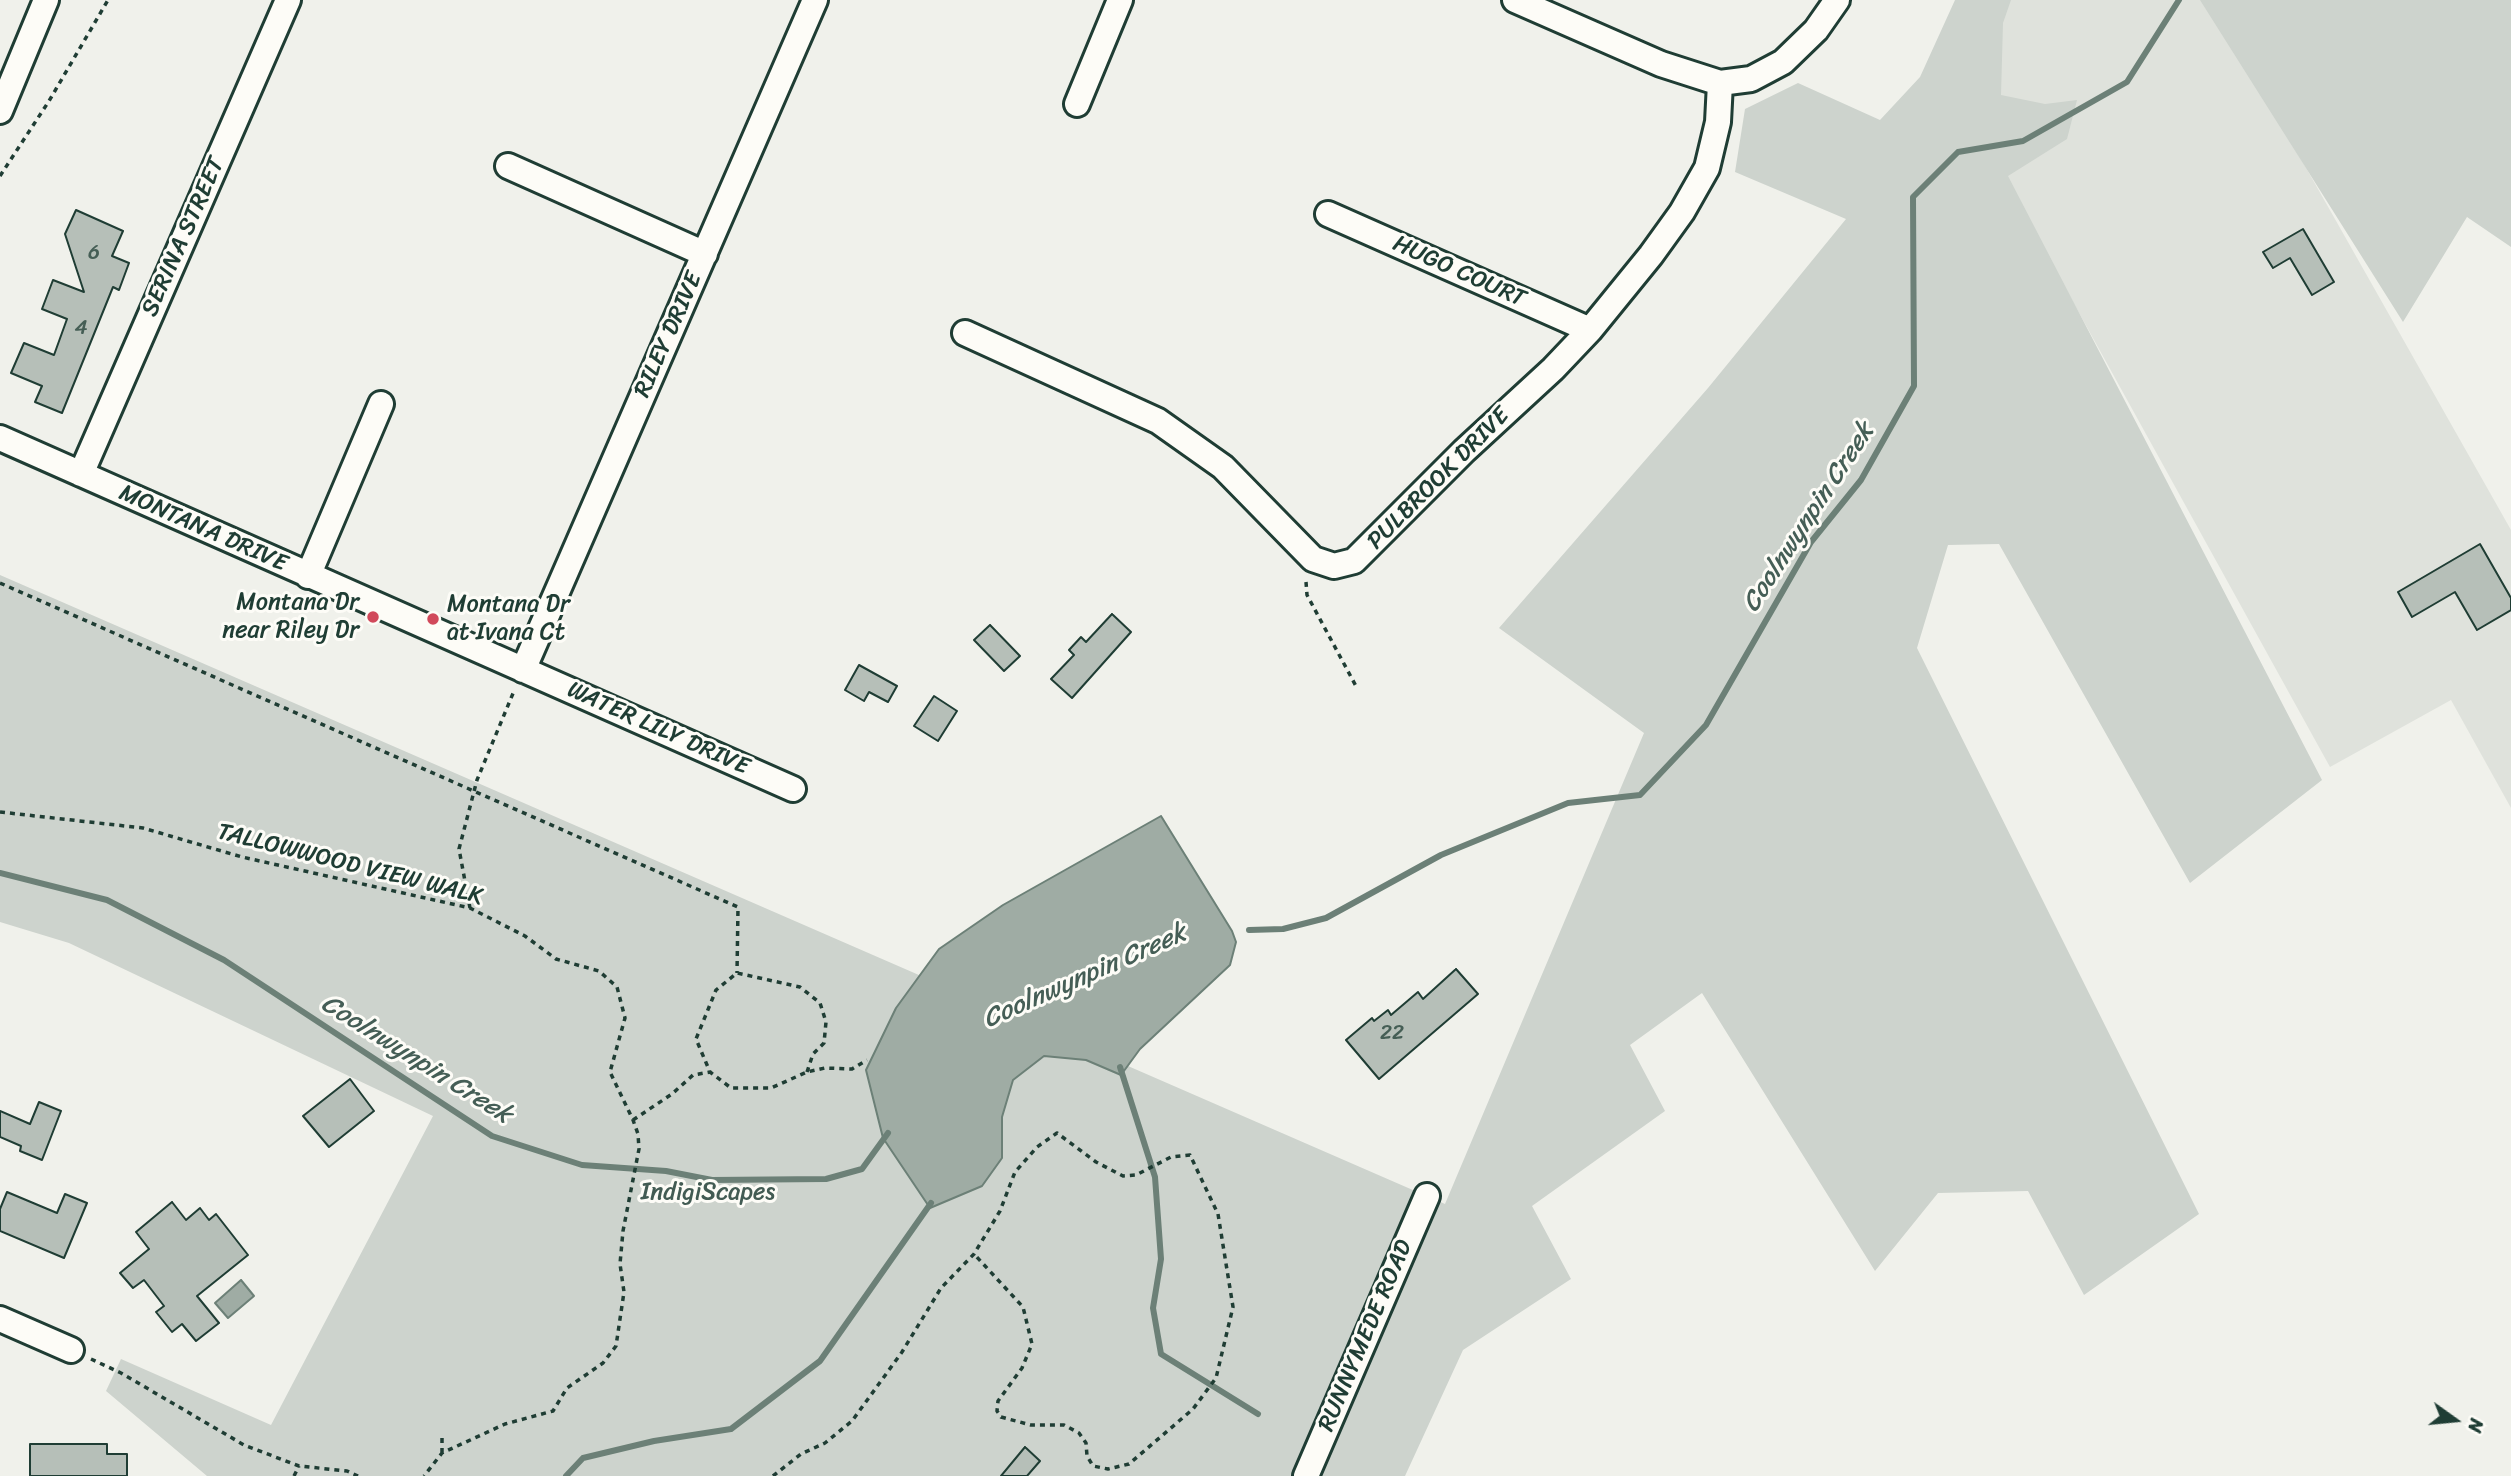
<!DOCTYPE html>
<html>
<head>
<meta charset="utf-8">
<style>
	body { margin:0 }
	#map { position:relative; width:2511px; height:1476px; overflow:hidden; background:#f0f1eb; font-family:Sriracha,sans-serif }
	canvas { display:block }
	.north { position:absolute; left:2420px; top:1385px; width:70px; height:70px; -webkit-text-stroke:5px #fdfcf7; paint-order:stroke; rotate:105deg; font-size:19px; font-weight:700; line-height:28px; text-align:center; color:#1f3d34 }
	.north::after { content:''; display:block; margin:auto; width:24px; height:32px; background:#1f3d34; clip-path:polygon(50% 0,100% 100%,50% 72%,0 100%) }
</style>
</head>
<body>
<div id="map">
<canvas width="2511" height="1476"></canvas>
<div class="north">N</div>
</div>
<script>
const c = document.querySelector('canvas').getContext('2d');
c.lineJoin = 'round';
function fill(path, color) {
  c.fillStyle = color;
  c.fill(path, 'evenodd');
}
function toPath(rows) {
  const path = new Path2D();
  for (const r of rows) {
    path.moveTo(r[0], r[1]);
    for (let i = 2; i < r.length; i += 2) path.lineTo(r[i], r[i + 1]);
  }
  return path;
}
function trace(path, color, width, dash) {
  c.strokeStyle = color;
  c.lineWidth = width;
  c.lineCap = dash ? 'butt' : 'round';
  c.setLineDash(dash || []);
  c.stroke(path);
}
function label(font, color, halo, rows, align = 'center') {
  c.font = font + ' Sriracha,sans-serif';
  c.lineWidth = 6;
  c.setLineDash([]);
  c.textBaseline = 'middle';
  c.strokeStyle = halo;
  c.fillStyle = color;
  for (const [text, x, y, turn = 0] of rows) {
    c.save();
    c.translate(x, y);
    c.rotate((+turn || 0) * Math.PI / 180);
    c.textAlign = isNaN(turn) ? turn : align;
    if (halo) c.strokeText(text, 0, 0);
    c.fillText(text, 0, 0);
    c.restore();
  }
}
fill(toPath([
	[1989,0,2211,0,2511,530,2511,808,2451,700,2330,767,1952,83]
]), '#dfe2dc');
fill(toPath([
	[1955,0,2011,0,2003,23,2001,95,2045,104,2077,100,2067,139,2008,176,2322,780,2190,883,1999,544,1948,545,1917,648,2199,1214,2084,1295,2028,1191,1938,1193,1875,1271,1702,993,1630,1045,1665,1111,1532,1206,1571,1279,1463,1350,1405,1476,207,1476,106,1391,121,1359,271,1425,433,1116,69,943,0,922,0,575,1445,1204,1644,733,1499,628,1708,388,1846,219,1735,172,1745,109,1798,83,1880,120,1920,77],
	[2200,0,2511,0,2511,247,2467,217,2403,322]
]), '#cdd3cd');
const water = toPath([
	[1161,816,1232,931,1236,942,1230,965,1140,1049,1121,1075,1086,1060,1044,1056,1013,1080,1002,1117,1002,1158,982,1186,930,1208,883,1138,866,1070,896,1008,939,949,1003,905,1161,816],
	[241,1280,254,1296,228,1318,215,1303,241,1280]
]);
fill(water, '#9faca4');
trace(water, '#6c8077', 2);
trace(toPath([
	[0,873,107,900,224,960,492,1136,582,1165,666,1171,712,1180,826,1179,862,1169,888,1133],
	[1249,930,1283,929,1326,918,1441,855,1568,803,1640,795,1706,725,1811,542,1861,480,1914,386,1913,197,1958,152,2023,141,2127,82,2179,0],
	[1120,1067,1155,1177,1161,1259,1153,1308,1161,1354,1258,1414],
	[566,1476,583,1458,654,1441,731,1429,820,1361,931,1203]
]), '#6c8077', 6);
const building = toPath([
	[76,210,123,231,112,256,129,263,119,290,113,287,62,413,35,402,42,386,11,373,24,343,54,355,67,319,42,309,53,280,84,292,65,234,76,210],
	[2303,229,2334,282,2312,295,2290,258,2273,268,2263,252,2303,229],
	[2480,544,2511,598,2511,610,2477,630,2455,592,2412,617,2398,592,2480,544],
	[1112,614,1131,632,1072,698,1051,679,1074,655,1069,650,1081,637,1086,642,1112,614],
	[990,625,1020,656,1004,671,974,640,990,625],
	[859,665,897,686,888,702,869,692,864,701,845,690,859,665],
	[934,696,957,711,938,741,914,726,934,696],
	[1456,969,1478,994,1379,1079,1346,1040,1372,1018,1374,1021,1388,1010,1391,1015,1418,992,1423,999,1456,969],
	[350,1079,374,1111,329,1147,303,1116,350,1079],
	[39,1102,61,1111,42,1160,20,1151,21,1146,0,1137,0,1111,30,1124,39,1102],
	[7,1192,57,1213,65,1194,87,1203,64,1258,0,1231,0,1209,7,1192],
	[172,1202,186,1220,200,1208,209,1220,216,1214,248,1255,197,1296,219,1323,196,1341,182,1324,172,1332,156,1312,164,1306,144,1280,133,1288,120,1273,149,1249,136,1232,172,1202],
	[30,1444,107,1444,107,1454,127,1454,127,1476,30,1476,30,1444],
	[1025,1447,1040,1461,1027,1476,1001,1476,1025,1447]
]);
fill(building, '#b6bfb8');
trace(building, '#1f3d34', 2);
const street = toPath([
	[1515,0,1661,64,1720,83,1751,79,1783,62,1816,30,1837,0],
	[1077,104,1120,0],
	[0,111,46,0],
	[508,166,705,254],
	[1328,214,1590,330],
	[965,333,1158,421,1223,467,1313,559,1334,566,1354,561,1464,451,1553,369,1590,330,1651,255,1682,212,1707,168,1718,122,1720,83],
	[0,438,793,789],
	[81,474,288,0],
	[308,576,381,404],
	[523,670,815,0],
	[0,1319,71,1350],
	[1306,1476,1427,1196]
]);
trace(street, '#1f3d34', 30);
trace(toPath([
	[0,176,49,101,108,0],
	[1306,582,1307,595,1357,688],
	[0,583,738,907,737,973],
	[0,812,143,828,242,857,470,908,525,936,556,959,599,971,617,987,625,1018,610,1072,633,1120,638,1134,639,1149,623,1231,620,1264,624,1292,616,1346,603,1363,567,1388,553,1411,505,1424,442,1453,424,1476],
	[470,908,459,849,477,780,514,691],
	[807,1072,813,1054,824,1043,826,1022,820,1003,800,987,737,973,716,990,696,1039,710,1072,731,1088,771,1088,807,1072,825,1068,852,1069,867,1060],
	[633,1120,672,1094,693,1075,710,1072],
	[91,1359,121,1373,244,1445,299,1466,347,1471,358,1476],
	[442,1438,442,1453],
	[294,1476,299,1466],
	[773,1476,801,1454,825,1443,852,1421,902,1352,941,1288,974,1254,1000,1211,1015,1172,1037,1147,1057,1133,1096,1162,1123,1176,1136,1175,1171,1157,1190,1155,1218,1214,1233,1307,1216,1378,1193,1409,1129,1464,1108,1469,1093,1466,1087,1456,1086,1443,1079,1433,1064,1425,1031,1425,1001,1417,997,1411,998,1401,1022,1368,1032,1344,1023,1307,974,1254]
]), '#1f3d34', 3.5, [5, 5]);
trace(street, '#fdfcf7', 24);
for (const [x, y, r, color] of [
	[373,617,7,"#d1495b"],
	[433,619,7,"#d1495b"]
]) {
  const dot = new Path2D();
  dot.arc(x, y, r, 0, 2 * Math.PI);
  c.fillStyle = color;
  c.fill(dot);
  trace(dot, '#fdfcf7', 2.5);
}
label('21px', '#455e55', null, [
	["6",94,254],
	["4",81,329],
	["22",1392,1034]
]);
label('24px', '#1f3d34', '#fdfcf7', [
	["SERINA STREET",184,237,-66],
	["HUGO COURT",1459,272,24],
	["RILEY DRIVE",669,335,-66],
	["PULBROOK DRIVE",1439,479,-45],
	["MONTANA DRIVE",203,529,24],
	["WATER LILY DRIVE",658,729,24],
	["TALLOWWOOD VIEW WALK",350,865,14],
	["RUNNYMEDE ROAD",1366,1336,-67]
]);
label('24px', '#1f3d34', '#fdfcf7', [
	["Montana Dr",359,603],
	["near Riley Dr",359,631],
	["Montana Dr",447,605,"left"],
	["at Ivana Ct",447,633,"left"]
], 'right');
label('24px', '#425b53', '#fdfcf7', [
	["IndigiScapes",708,1193]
]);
label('italic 26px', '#455e56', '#fdfcf7', [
	["Coolnwynpin Creek",1809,518,-57],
	["Coolnwynpin Creek",1085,977,-24],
	["Coolnwynpin Creek",416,1060,32]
]);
</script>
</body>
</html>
